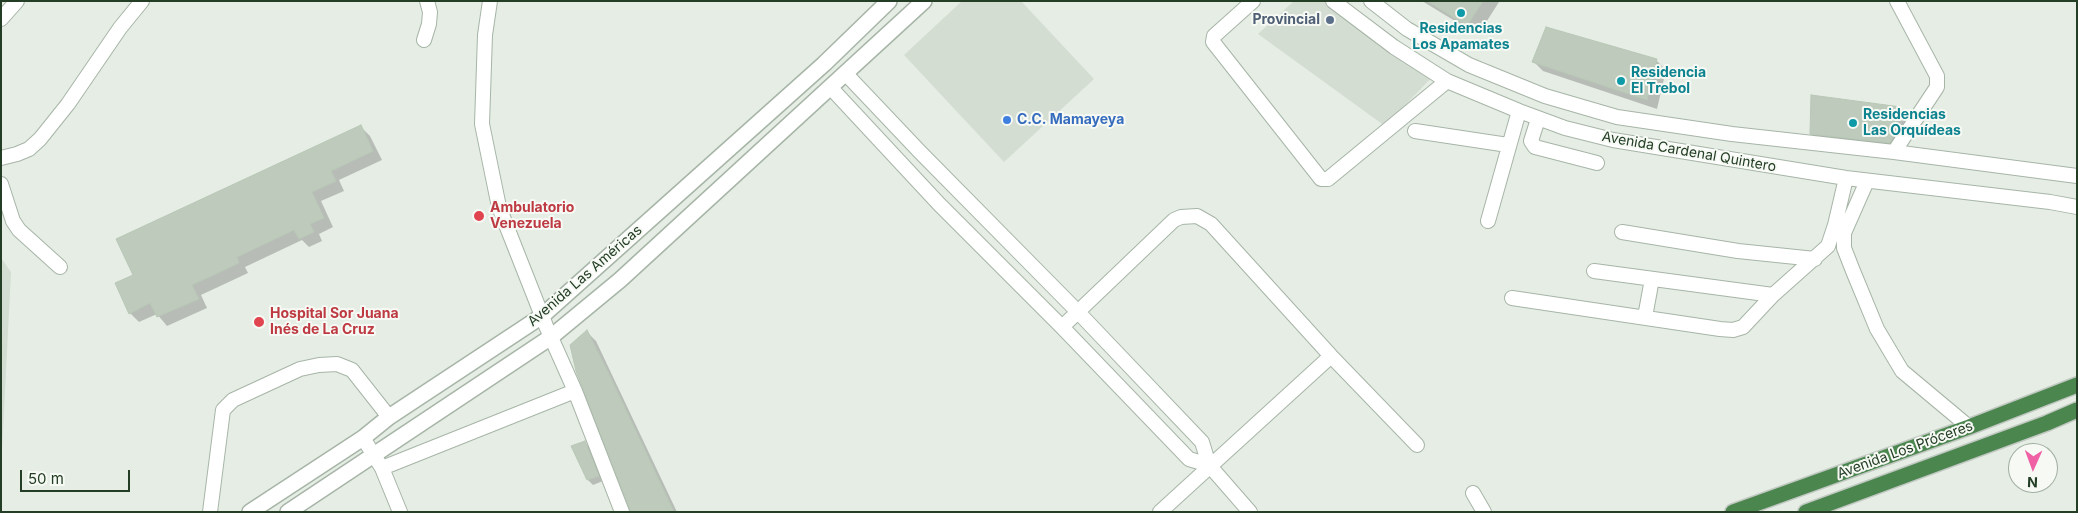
<!DOCTYPE html>
<html>
<head>
<meta charset="utf-8">
<style>
	body { margin:0 }
	#map { position:relative; width:2078px; height:513px; overflow:hidden; background:#e5ede4; font-family:Inter,sans-serif }
	canvas { display:block }
	.frame { position:absolute; inset:0; border:2px solid #233e24; pointer-events:none }
	.north { position:absolute; left:2008px; top:443px; width:50px; height:50px; box-sizing:border-box; background:#f6f9f4; border:1px solid #a2aea1; border-radius:50%; rotate:182deg; font-size:14px; font-weight:700; line-height:20px; text-align:center; color:#233e24 }
	.north::after { content:''; display:block; margin:auto; width:18px; height:22px; background:#ef60a4; clip-path:polygon(50% 0,100% 100%,50% 72%,0 100%) }
	.scale { position:absolute; left:20px; top:470px; width:110px; height:22px; box-sizing:border-box; border:2px solid #233e24; border-top:0; padding-left:6px; font-size:15px; line-height:18px; white-space:nowrap; color:#233e24; -webkit-text-stroke:4px #f6f9f4; paint-order:stroke }
</style>
</head>
<body>
<div id="map">
<canvas width="2078" height="513"></canvas>
<div class="frame"></div>
<div class="north">N</div>
<div class="scale">50 m</div>
</div>
<script>
const c = document.querySelector('canvas').getContext('2d');
c.lineJoin = 'round';
function fill(path, color) {
  c.fillStyle = color;
  c.fill(path, 'evenodd');
}
function toPath(rows) {
  const path = new Path2D();
  for (const r of rows) {
    path.moveTo(r[0], r[1]);
    for (let i = 2; i < r.length; i += 2) path.lineTo(r[i], r[i + 1]);
  }
  return path;
}
function trace(path, color, width, dash) {
  c.strokeStyle = color;
  c.lineWidth = width;
  c.lineCap = dash ? 'butt' : 'round';
  c.setLineDash(dash || []);
  c.stroke(path);
}
function label(font, color, halo, rows, align = 'center') {
  c.font = font + ' Inter,sans-serif';
  c.lineWidth = 4;
  c.setLineDash([]);
  c.textBaseline = 'middle';
  c.strokeStyle = halo;
  c.fillStyle = color;
  for (const [text, x, y, turn = 0] of rows) {
    c.save();
    c.translate(x, y);
    c.rotate((+turn || 0) * Math.PI / 180);
    c.textAlign = isNaN(turn) ? turn : align;
    if (halo) c.strokeText(text, 0, 0);
    c.fillText(text, 0, 0);
    c.restore();
  }
}
fill(toPath([
	[962,1,1021,1,1094,79,1004,162,904,55],
	[1294,1,1330,1,1436,73,1385,126,1258,34],
	[1,258,11,272,1,470]
]), '#d4ddd2');
fill(toPath([
	[1422,1,1498,1,1499,2,1478,35],
	[1656,60,1666,70,1657,109,1543,71,1534,62],
	[1812,97,1901,108,1911,118,1899,152,1821,143,1811,133],
	[361,127,370,136,382,160,339,180,344,191,321,201,333,227,319,234,322,241,309,247,302,240,245,267,248,273,201,295,207,308,167,326,157,314,139,322,130,313,135,275],
	[587,332,596,341,677,512,632,512],
	[585,443,590,448,603,481,593,485,588,480]
]), '#0003');
const building = toPath([
	[1427,1,1483,1,1467,26,1427,1],
	[1546,27,1657,59,1647,100,1532,62,1546,27],
	[1811,95,1901,107,1891,141,1890,143,1810,134,1811,95],
	[361,125,373,151,331,171,336,181,312,192,324,218,310,224,314,232,299,239,294,230,237,257,239,263,192,285,199,299,157,317,150,303,129,314,115,283,133,275,116,239,361,125],
	[587,330,609,374,674,512,631,512,576,371,570,345,587,330],
	[585,441,599,476,587,480,571,446,585,441]
]);
fill(building, '#becbbc');
trace(building, '#b8c7b6', 1);
const minor = toPath([
	[490,1,485,35,482,124,499,207,546,326,575,391,622,512],
	[1253,1,1214,36,1213,42,1321,179,1328,179,1447,81],
	[1333,1,1394,47,1447,81,1519,111,1565,128,1613,140,1846,178,2050,202,2077,207],
	[1371,1,1407,29,1469,65,1545,96,1617,117,1732,134,1894,152,2077,176],
	[1,19,17,1],
	[424,40,429,24,430,12,427,1],
	[846,74,920,152,1078,312,1202,442,1209,465,1250,512],
	[831,88,939,204,1062,327,1189,459,1209,465],
	[1538,119,1531,141,1535,147,1597,163],
	[1415,131,1508,145],
	[1894,152,1937,87,1937,76,1897,1],
	[1,158,17,154,29,149,40,139,68,104,120,28,142,1],
	[1867,181,1844,233,1844,248,1853,271,1877,329,1902,371,1969,427],
	[1,184,13,221,19,230,60,267],
	[1488,221,1519,111],
	[1622,232,1738,251,1815,259],
	[1594,271,1773,295],
	[1512,298,1720,329,1733,330,1743,327,1773,295,1828,246,1835,225,1846,178],
	[1645,317,1652,279],
	[1062,327,1174,220,1181,217,1197,216,1211,224,1331,356,1417,445],
	[363,438,382,468,400,512],
	[382,468,575,391],
	[1473,493,1484,512],
	[210,512,223,410,233,400,300,369,319,365,337,364,352,370,389,417],
	[1160,512,1331,356]
]);
const tertiary = toPath([
	[250,512,363,438,389,417,542,316,824,64,889,1],
	[288,512,551,337,620,280,924,1]
]);
const trunk = toPath([
	[1733,512,1969,427,2077,385],
	[1806,512,2047,423,2077,410]
]);
trace(minor, '#a7b5a7', 16);
trace(tertiary, '#a7b5a7', 18);
trace(trunk, '#c1c9c2', 18);
trace(minor, '#fff', 14);
trace(tertiary, '#fff', 15);
trace(trunk, '#4c864f', 15);
for (const [x, y, r, color] of [
	[1461,13,5,"#0f9aa8"],
	[1330,20,5,"#5c6f8a"],
	[1621,81,5,"#0f9aa8"],
	[1007,120,5,"#3f7fe0"],
	[1853,123,5,"#0f9aa8"],
	[479,216,6,"#e0444e"],
	[259,322,6,"#e0444e"]
]) {
  const dot = new Path2D();
  dot.arc(x, y, r, 0, 2 * Math.PI);
  c.fillStyle = color;
  c.fill(dot);
  trace(dot, '#f6f9f4', 2);
}
label('bold 14px', '#4e5e75', '#f6f9f4', [
	["Provincial",1320,20]
], 'right');
label('bold 14px', '#0d838f', '#f6f9f4', [
	["Residencias",1461,29,"center"],
	["Los Apamates",1461,45,"center"],
	["Residencia",1631,73],
	["El Trebol",1631,89],
	["Residencias",1863,115],
	["Las Orquídeas",1863,131]
], 'left');
label('bold 14px', '#366cbe', '#f6f9f4', [
	["C.C. Mamayeya",1017,120]
], 'left');
label('14px', '#233e24', '#f6f9f4', [
	["Avenida Cardenal Quintero",1689,152,10],
	["Avenida Las Américas",585,276,-41],
	["Avenida Los Próceres",1905,450,-20]
]);
label('bold 14px', '#be3a42', '#f6f9f4', [
	["Ambulatorio",490,208],
	["Venezuela",490,224],
	["Hospital Sor Juana",270,314],
	["Inés de La Cruz",270,330]
], 'left');
</script>
</body>
</html>
